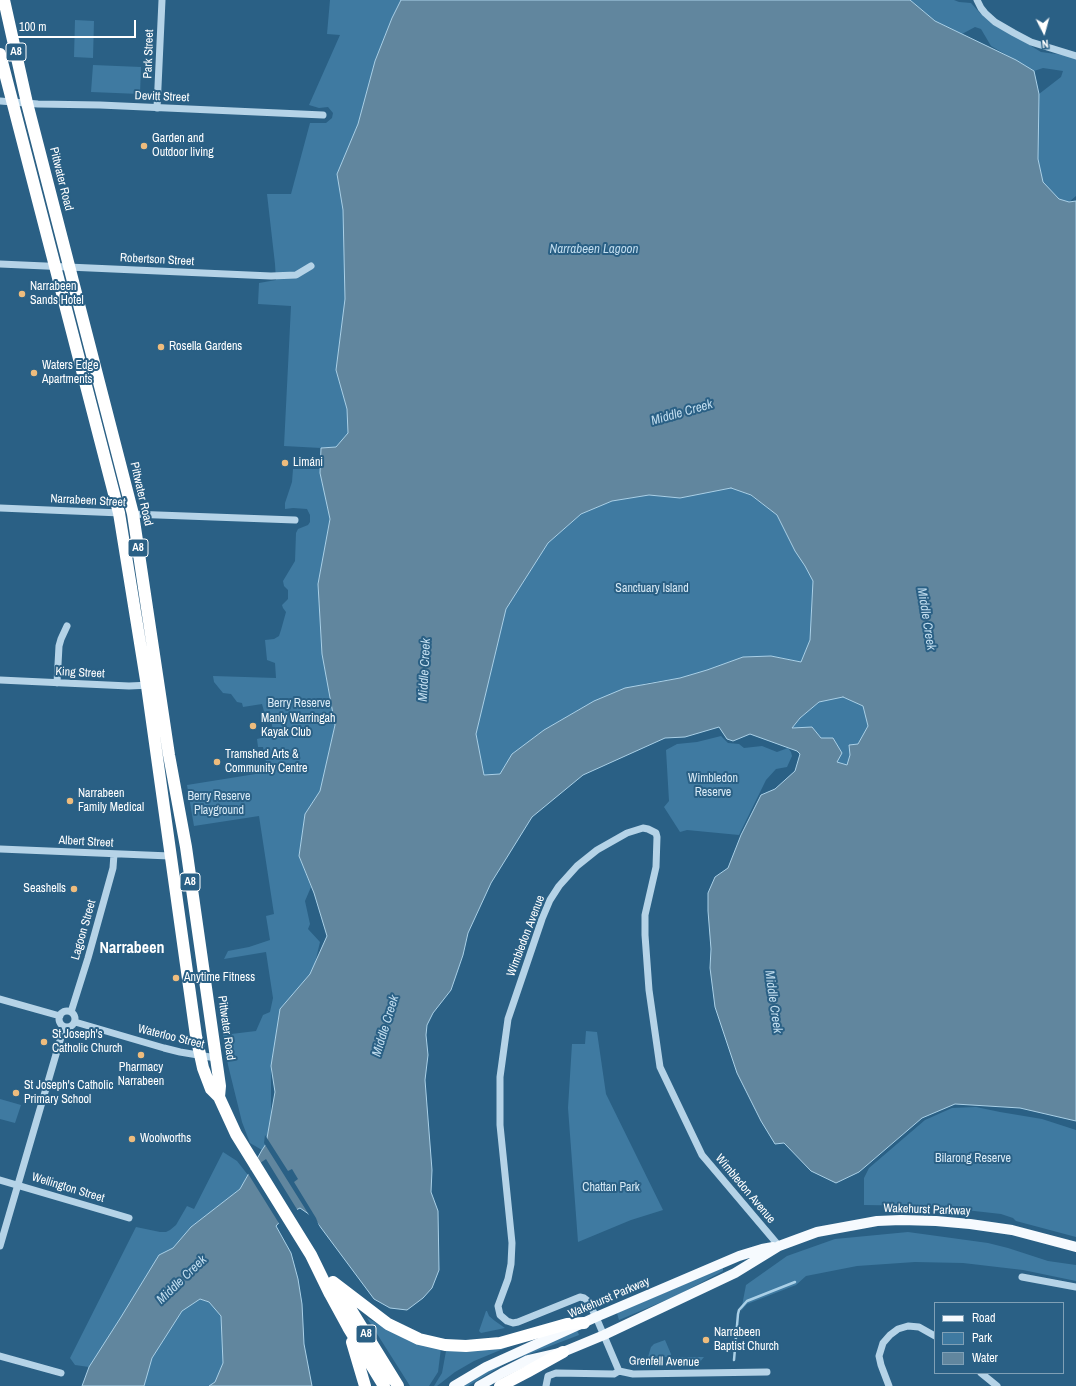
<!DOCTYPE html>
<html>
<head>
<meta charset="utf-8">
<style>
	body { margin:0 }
	#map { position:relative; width:1076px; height:1386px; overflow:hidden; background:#2a6085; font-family:"Archivo Narrow",sans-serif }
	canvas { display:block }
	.legend { position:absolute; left:934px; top:1302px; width:130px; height:72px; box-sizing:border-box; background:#2a6085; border:1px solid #7fa0b6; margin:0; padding:5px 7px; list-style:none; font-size:12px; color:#fff }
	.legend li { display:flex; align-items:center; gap:8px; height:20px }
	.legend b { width:20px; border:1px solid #7fa0b6 }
	.north { position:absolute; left:1024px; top:12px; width:40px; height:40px; -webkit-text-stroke:3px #2a6085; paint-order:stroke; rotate:174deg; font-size:11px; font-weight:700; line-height:16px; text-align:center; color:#fff }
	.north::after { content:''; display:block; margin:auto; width:14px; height:18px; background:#fff; clip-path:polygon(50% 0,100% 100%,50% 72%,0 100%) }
	.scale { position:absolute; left:12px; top:20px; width:124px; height:18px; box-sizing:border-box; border:2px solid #fff; border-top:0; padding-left:5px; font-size:12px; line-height:14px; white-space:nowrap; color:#fff; -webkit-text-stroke:3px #2a6085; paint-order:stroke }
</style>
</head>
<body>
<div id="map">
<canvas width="1076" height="1386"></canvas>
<ul class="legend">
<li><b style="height:5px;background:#f6fafe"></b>Road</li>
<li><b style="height:11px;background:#3f7aa1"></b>Park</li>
<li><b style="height:11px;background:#61869e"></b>Water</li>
</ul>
<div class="north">N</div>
<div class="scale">100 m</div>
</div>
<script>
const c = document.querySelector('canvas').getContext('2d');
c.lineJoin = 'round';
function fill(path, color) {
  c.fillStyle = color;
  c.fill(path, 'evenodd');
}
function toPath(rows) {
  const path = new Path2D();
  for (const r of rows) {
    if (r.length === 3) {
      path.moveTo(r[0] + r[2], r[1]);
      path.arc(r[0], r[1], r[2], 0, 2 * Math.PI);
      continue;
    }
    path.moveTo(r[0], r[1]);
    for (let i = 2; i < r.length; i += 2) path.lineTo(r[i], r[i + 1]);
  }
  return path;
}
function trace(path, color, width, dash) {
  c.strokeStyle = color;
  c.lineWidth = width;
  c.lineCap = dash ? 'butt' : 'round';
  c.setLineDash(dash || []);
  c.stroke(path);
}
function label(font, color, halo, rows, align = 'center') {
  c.font = font + ' "Archivo Narrow",sans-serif';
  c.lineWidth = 4;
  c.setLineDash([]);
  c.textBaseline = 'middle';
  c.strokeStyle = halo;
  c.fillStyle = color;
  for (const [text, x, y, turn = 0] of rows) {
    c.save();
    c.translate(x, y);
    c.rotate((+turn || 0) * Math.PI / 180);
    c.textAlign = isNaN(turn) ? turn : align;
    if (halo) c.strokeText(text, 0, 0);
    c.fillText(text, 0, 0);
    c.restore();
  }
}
fill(toPath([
	[330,0,401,0,391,20,375,61,358,124,337,174,343,210,345,299,336,370,347,409,348,433,336,447,321,448,284,446,291,306,258,304,259,283,276,280,275,264,267,194,291,194,310,123,326,123,332,118,333,113,328,107,319,108,309,105,340,35,327,34],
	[910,0,954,0,959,2,971,3,980,13,1000,27,1041,52,1071,56,1076,56,1076,196,1069,202,1059,199,1043,182,1038,159,1039,94,1061,77,1063,71,1043,68,1034,71,991,46,981,29,975,27,962,34,935,21],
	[75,20,94,21,93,58,74,57],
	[93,65,141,67,140,94,91,92],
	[293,469,320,469,320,473,330,519,318,584,322,654,335,725,320,791,305,814,299,856,311,887,305,901,310,924,308,929,320,942,315,963,310,974,280,1009,271,1066,271,1116,266,1144,262,1150,250,1143,242,1122,228,1065,223,1035,256,1031,263,1015,270,1012,273,998,266,952,224,959,228,951,249,947,270,940,266,916,274,914,259,816,194,826,187,785,268,772,263,747,258,747,257,739,274,735,270,715,265,715,262,704,243,707,242,703,237,702,231,694,223,693,214,682,213,676,276,678,275,663,267,660,265,640,274,639,279,636,281,630,286,612,283,608,282,605,288,599,288,590,284,586,283,581,295,561,296,533,298,529,308,525,310,522,310,515,307,509,293,508,285,509,285,503,292,482],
	[731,488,750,495,777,515,795,551,805,566,813,581,810,640,801,662,771,656,743,657,707,670,680,678,647,683,594,701,544,730,512,754,500,774,484,775,476,734,506,609,548,543,581,514,612,501,649,495,680,498],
	[843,697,863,706,868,726,858,744,849,745,850,755,848,765,837,762,821,738,792,728,800,718,819,702],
	[721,736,728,743,739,744,744,748,762,746,777,752,788,748,791,752,792,756,787,767,776,769,766,780,739,835,687,830,680,832,664,807,669,801,666,750,677,744,697,742],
	[586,1031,597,1032,606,1094,663,1210,631,1220,578,1242,568,1108,572,1044,585,1044],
	[0,1099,21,1105,15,1123,0,1119],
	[976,1107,1000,1112,1042,1119,1076,1130,1076,1237,1016,1221,1013,1218,1001,1214,930,1206,864,1205,864,1178,869,1168,925,1120,952,1108],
	[223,1152,237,1161,248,1175,240,1189,191,1227,173,1248,159,1255,121,1317,89,1367,75,1365,70,1358,136,1227,160,1232,166,1232,170,1230,176,1225,187,1206,194,1209],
	[908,1232,988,1243,1008,1248,1048,1261,1076,1265,1076,1281,1023,1270,963,1263,915,1262,857,1266,806,1276,796,1285,747,1304,741,1311,746,1285,787,1256,835,1239],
	[723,1268,723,1271,678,1295,619,1320,617,1313],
	[200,1299,209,1302,221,1316,223,1363,215,1382,209,1386,144,1386,152,1358,182,1311],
	[486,1311,487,1311,489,1316,495,1321,505,1328,481,1333,479,1331],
	[367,1318,396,1333,441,1348,438,1372,429,1386,410,1386],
	[577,1330,579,1335,506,1363,468,1386,460,1386,472,1378],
	[665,1340,671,1354,671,1357,648,1357,651,1347,654,1344],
	[515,1344,474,1361,455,1372,437,1386,434,1386,442,1373,446,1351],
	[673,1357,704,1357,699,1363,682,1363]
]), '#3f7aa1');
const water = toPath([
	[401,0,910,0,935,21,1016,60,1034,71,1039,94,1038,159,1043,182,1059,199,1069,202,1076,201,1076,1121,1020,1108,955,1104,922,1118,859,1172,836,1183,811,1171,784,1143,775,1144,761,1121,737,1073,715,1007,710,968,711,949,708,911,708,893,715,877,728,868,741,835,761,795,775,789,795,771,800,754,797,751,750,734,733,741,727,739,719,727,685,737,665,738,583,775,532,817,491,883,468,933,463,955,451,990,433,1013,427,1025,426,1035,428,1055,425,1080,432,1170,431,1192,438,1211,439,1270,432,1288,423,1298,407,1310,390,1308,374,1299,313,1217,300,1208,286,1215,276,1226,291,1253,298,1279,302,1304,304,1344,312,1386,209,1386,215,1382,223,1363,221,1316,209,1302,200,1299,182,1311,152,1358,144,1386,82,1386,89,1367,121,1317,159,1255,173,1248,191,1227,240,1189,262,1150,266,1144,275,1092,271,1066,280,1009,310,974,327,936,314,893,299,856,305,814,320,791,335,725,322,654,318,584,330,519,320,473,321,448,336,447,348,433,347,409,336,370,345,299,343,210,337,174,358,124,375,61,392,18,401,0],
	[731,488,751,495,777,515,795,551,805,566,813,581,810,640,801,662,771,656,743,657,707,670,680,678,625,688,594,701,544,730,512,754,500,774,484,775,476,734,506,609,548,543,581,514,612,501,649,495,680,498,731,488],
	[843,697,863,706,868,726,858,744,849,745,850,755,847,765,837,762,842,753,833,738,821,738,812,727,792,728,800,718,819,702,843,697]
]);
fill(water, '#61869e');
trace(water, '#aad0e7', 1);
fill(toPath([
	[265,1135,288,1171,292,1169,298,1179,294,1182,316,1218,321,1231,311,1218,264,1143],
	[266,1159,298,1211,287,1216,280,1225,247,1172]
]), '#2a6085');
trace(toPath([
	[734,1360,738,1314,739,1310,747,1301,795,1282]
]), '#aad0e7', 2.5);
trace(toPath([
	[977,0,981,8,985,13,995,22,1014,33,1031,42,1076,56],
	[0,101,38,104,100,105,323,115],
	[157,108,162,0],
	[0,264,271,276,296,275,311,266],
	[0,508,121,513],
	[131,514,295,520],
	[0,680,129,686,151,685],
	[57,683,59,646,61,639,67,626],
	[0,849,170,856],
	[0,999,60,1016],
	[67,1019,8],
	[71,1012,88,958,113,868,114,854],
	[75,1022,164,1048,180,1052,216,1058],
	[0,1180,129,1218],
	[0,1246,64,1027],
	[1022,1277,1076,1287],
	[0,1356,61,1373],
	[619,1371,596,1317,588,1301,584,1298,580,1297,575,1299,518,1322,513,1323,507,1321,500,1315,498,1306,508,1279,511,1264,512,1243,500,1125,500,1077,508,1019,542,919,550,900,559,886,577,866,597,850,627,833,643,828,648,829,656,833,657,837,656,867,645,915,645,935,649,990,660,1067,702,1155,779,1246],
	[981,1373,997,1386],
	[546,1386,548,1376,556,1373,614,1374,619,1371,633,1374,767,1372],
	[889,1386,881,1365,879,1356,883,1343,890,1335,898,1329,908,1326,919,1327,935,1336]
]), '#b5d3e7', 7);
trace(toPath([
	[454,1386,486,1367,596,1317,739,1256,762,1249,773,1247],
	[479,1386,502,1373,528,1360,563,1352,604,1335,735,1273,779,1246,817,1232,877,1221,901,1220,936,1221,970,1224,1012,1230,1076,1247]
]), '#f6fafe', 10);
trace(toPath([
	[4,0,27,103,133,514,169,755,186,847,220,1086,219,1097],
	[0,54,119,513,147,686,196,1036,203,1068,211,1089,219,1097,236,1134,311,1255,330,1294,348,1327,384,1386],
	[333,1282,388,1324,419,1339,445,1345,466,1346,500,1343,567,1324,584,1323],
	[338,1289,398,1386],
	[352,1342,365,1386],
	[500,1386,527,1372,563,1352]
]), '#fff', 12);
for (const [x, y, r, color] of [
	[144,146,4,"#eebc7d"],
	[22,294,4,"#eebc7d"],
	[161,347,4,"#eebc7d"],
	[34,373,4,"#eebc7d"],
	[285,463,4,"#eebc7d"],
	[253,726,4,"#eebc7d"],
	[217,762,4,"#eebc7d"],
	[70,801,4,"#eebc7d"],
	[74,889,4,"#eebc7d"],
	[176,978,4,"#eebc7d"],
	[44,1042,4,"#eebc7d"],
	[141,1055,4,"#eebc7d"],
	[16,1093,4,"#eebc7d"],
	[132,1139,4,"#eebc7d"],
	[706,1340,4,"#eebc7d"]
]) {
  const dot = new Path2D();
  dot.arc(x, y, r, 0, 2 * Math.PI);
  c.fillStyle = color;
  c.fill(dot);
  trace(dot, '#2a6085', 1.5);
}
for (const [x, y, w] of [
	[16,52,20],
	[138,548,20],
	[190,882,20],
	[366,1334,20]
]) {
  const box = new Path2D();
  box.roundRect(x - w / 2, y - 9, w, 18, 3);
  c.fillStyle = '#2a6085';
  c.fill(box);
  trace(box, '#fff', 1);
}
label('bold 11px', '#fff', null, [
	["A8",16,52],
	["A8",138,548],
	["A8",190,882],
	["A8",366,1334]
]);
label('12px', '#fff', '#2a6085', [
	["Park Street",149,54,-88],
	["Devitt Street",162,97,2],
	["Pittwater Road",61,179,76],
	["Robertson Street",157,260,3],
	["Pittwater Road",141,494,77],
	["Narrabeen Street",88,501,3],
	["King Street",80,673,3],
	["Albert Street",86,842,3],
	["Lagoon Street",84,930,-74],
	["Wimbledon Avenue",526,936,-69],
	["Pittwater Road",226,1028,82],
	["Waterloo Street",171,1037,14],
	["Wellington Street",68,1188,17],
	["Wimbledon Avenue",745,1189,50],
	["Wakehurst Parkway",927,1210,2],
	["Wakehurst Parkway",609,1298,-23],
	["Grenfell Avenue",664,1362,1]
]);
label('12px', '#fff', '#2a6085', [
	["Garden and",152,139],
	["Outdoor living",152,153],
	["Narrabeen",30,287],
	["Sands Hotel",30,301],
	["Rosella Gardens",169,347],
	["Waters Edge",42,366],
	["Apartments",42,380],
	["Limáni",293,463],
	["Manly Warringah",261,719],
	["Kayak Club",261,733],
	["Tramshed Arts &",225,755],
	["Community Centre",225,769],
	["Narrabeen",78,794],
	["Family Medical",78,808],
	["Seashells",66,889,"right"],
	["Anytime Fitness",184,978],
	["St Joseph's",52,1035],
	["Catholic Church",52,1049],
	["Pharmacy",141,1068,"center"],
	["Narrabeen",141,1082,"center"],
	["St Joseph's Catholic",24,1086],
	["Primary School",24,1100],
	["Woolworths",140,1139],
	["Narrabeen",714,1333],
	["Baptist Church",714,1347]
], 'left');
label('12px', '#d8eaf6', '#2a6085', [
	["Sanctuary Island",652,589],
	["Berry Reserve",299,704],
	["Wimbledon",713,779],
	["Reserve",713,793],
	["Berry Reserve",219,797],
	["Playground",219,811],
	["Bilarong Reserve",973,1159],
	["Chattan Park",611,1188]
]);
label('italic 13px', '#c1ddef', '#2a6085', [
	["Narrabeen Lagoon",594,250],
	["Middle Creek",682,413,-16],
	["Middle Creek",926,619,81],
	["Middle Creek",425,670,-87],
	["Middle Creek",773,1002,82],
	["Middle Creek",386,1026,-73],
	["Middle Creek",182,1280,-44]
]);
label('bold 16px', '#fff', '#2a6085', [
	["Narrabeen",132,949]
]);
</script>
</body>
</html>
